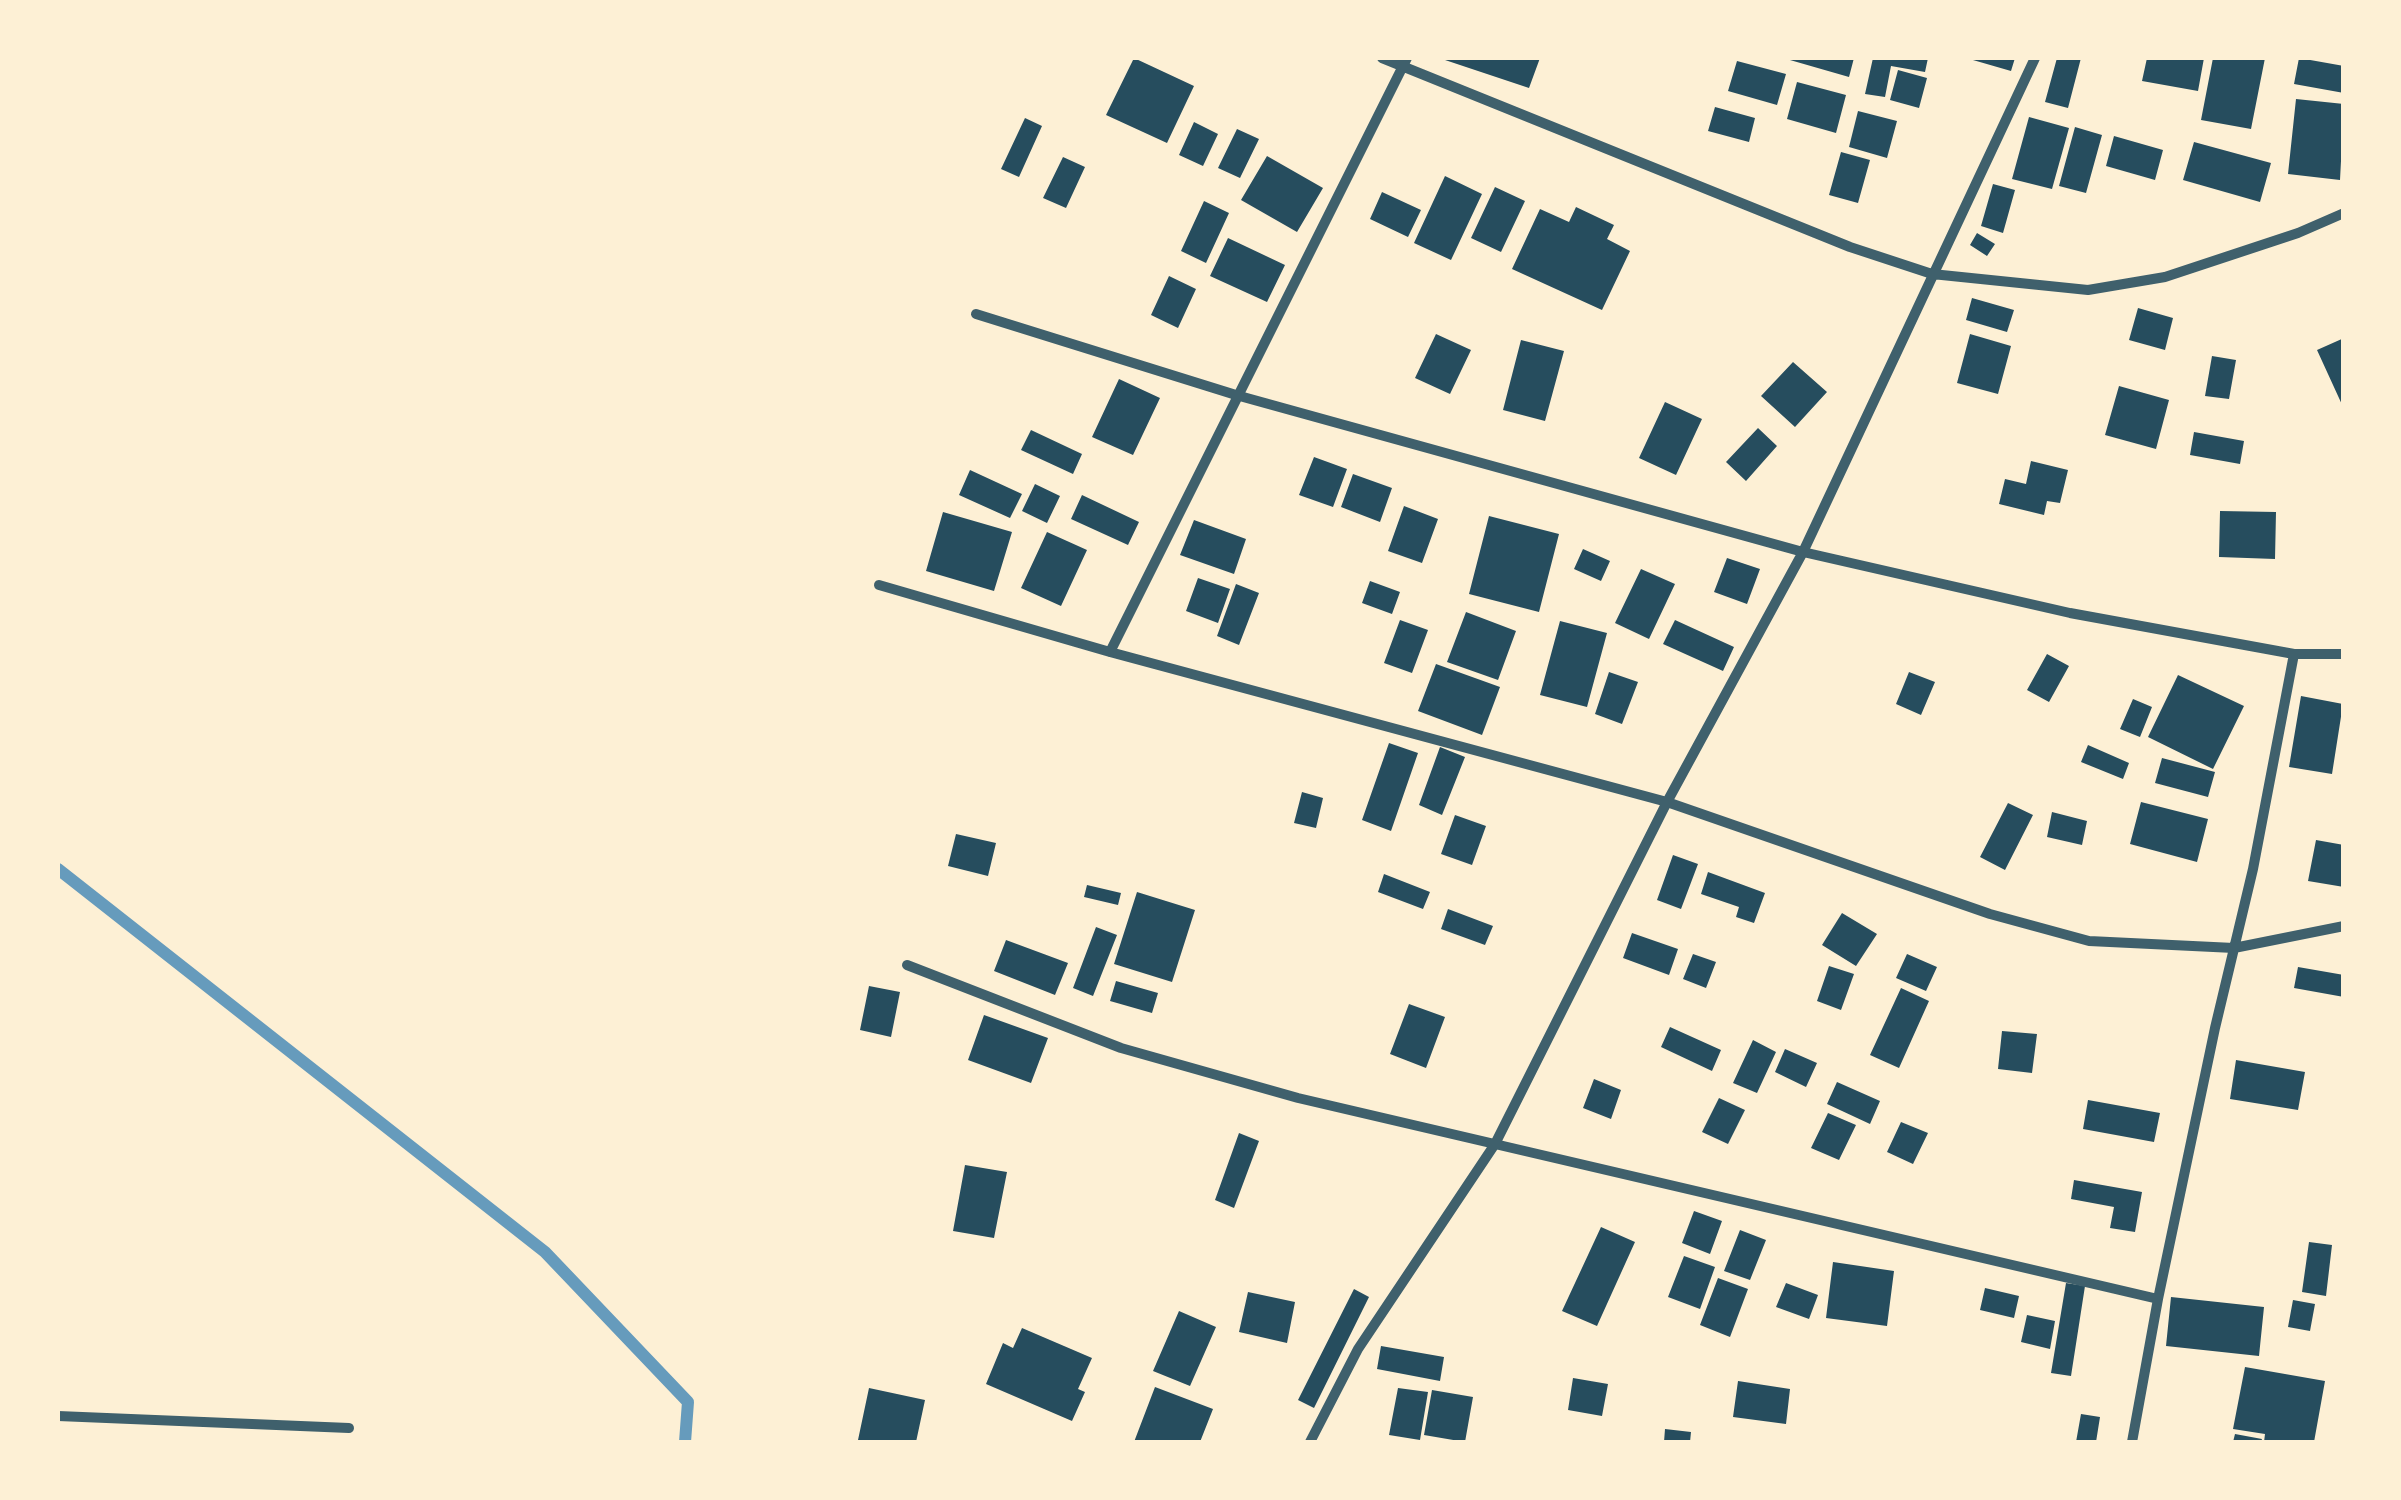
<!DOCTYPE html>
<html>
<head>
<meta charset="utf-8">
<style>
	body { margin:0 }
	#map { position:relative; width:2401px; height:1500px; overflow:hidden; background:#fdf0d5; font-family:"PT Serif",serif }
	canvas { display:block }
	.frame { position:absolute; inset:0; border:60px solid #fdf0d5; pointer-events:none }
</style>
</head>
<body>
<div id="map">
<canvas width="2401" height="1500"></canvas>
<div class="frame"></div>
</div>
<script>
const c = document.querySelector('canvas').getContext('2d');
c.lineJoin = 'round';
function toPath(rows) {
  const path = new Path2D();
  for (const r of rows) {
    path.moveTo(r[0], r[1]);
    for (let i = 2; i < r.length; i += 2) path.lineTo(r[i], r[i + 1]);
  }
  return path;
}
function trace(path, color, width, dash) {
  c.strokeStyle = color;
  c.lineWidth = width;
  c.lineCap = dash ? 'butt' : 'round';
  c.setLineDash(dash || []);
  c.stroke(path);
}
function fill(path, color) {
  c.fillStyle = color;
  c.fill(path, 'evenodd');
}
trace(toPath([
	[58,869,545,1252,688,1402,685,1442]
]), '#669bbc', 12);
fill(toPath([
	[1134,58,1194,86,1167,143,1106,115],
	[1439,58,1540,58,1529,88],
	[1783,58,1854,58,1849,77],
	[1873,58,1928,58,1925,72,1891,66,1885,97,1865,94],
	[1966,58,2015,58,2011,71],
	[2057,58,2081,58,2068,108,2045,102],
	[2147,58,2204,58,2198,91,2142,81],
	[2213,58,2265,58,2251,129,2201,120],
	[2299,58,2344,66,2344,93,2294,84],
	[1737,61,1786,74,1777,105,1728,91],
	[1898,70,1927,78,1919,108,1890,100],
	[1797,82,1846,95,1836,133,1787,119],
	[2296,99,2344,104,2340,180,2288,174],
	[1715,107,1755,118,1749,142,1708,131],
	[1858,111,1897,121,1887,158,1849,147],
	[2029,117,2069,128,2052,189,2012,179],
	[1025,118,1042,126,1019,177,1001,169],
	[1194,122,1218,134,1203,166,1179,155],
	[2075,127,2102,135,2086,193,2059,186],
	[1237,129,1259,139,1240,178,1218,168],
	[2114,136,2163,150,2155,180,2106,166],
	[2194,142,2271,163,2260,202,2183,180],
	[1841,152,1870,160,1858,203,1829,195],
	[1267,156,1323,188,1297,232,1241,200],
	[1063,157,1085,167,1066,208,1043,198],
	[1445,176,1482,194,1451,260,1414,243],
	[1993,184,2015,190,2003,233,1981,226],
	[1495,187,1525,201,1501,252,1471,238],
	[1382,192,1421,210,1408,237,1370,219],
	[1204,201,1229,213,1206,263,1181,251],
	[1576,207,1614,225,1607,239,1630,251,1602,310,1512,269,1540,209,1569,222],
	[1977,233,1995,244,1987,256,1970,245],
	[1228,238,1285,265,1267,302,1210,276],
	[1169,276,1196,289,1178,328,1151,315],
	[1972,298,2014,310,2007,332,1966,320],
	[2138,308,2173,318,2165,350,2129,340],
	[1436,334,1471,350,1450,394,1415,378],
	[1970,334,2011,346,1998,394,1957,383],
	[2344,338,2344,409,2317,350],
	[1521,340,1564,351,1545,421,1503,410],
	[2212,356,2236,360,2229,399,2205,396],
	[1793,362,1827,392,1795,427,1761,396],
	[1119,379,1160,398,1133,455,1092,437],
	[2119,386,2169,400,2156,449,2105,435],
	[1665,402,1702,419,1676,475,1639,458],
	[1758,428,1777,446,1746,481,1726,462],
	[1031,430,1082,454,1073,474,1021,450],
	[2194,432,2244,441,2240,464,2190,455],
	[1314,457,1347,469,1333,507,1299,495],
	[2031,461,2068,470,2060,503,2047,501,2044,515,1999,504,2005,479,2026,484],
	[970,470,1022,494,1010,518,959,495],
	[1353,474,1392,488,1380,522,1341,507],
	[1035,484,1060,496,1047,523,1022,511],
	[1082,495,1139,522,1128,545,1071,519],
	[1404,506,1438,519,1422,563,1388,551],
	[2220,511,2276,512,2275,559,2219,557],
	[943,512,1012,532,994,591,926,571],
	[1489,516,1559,534,1539,612,1469,594],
	[1194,520,1246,539,1234,574,1180,555],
	[1047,532,1087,550,1061,606,1021,588],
	[1583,549,1610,561,1601,581,1574,569],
	[1727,558,1760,569,1747,604,1714,592],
	[1641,569,1675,584,1649,639,1615,623],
	[1198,578,1230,589,1218,623,1186,611],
	[1370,581,1400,592,1392,614,1362,603],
	[1236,584,1259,593,1239,645,1217,636],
	[1466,612,1516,631,1498,680,1447,662],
	[1400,620,1428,630,1412,673,1384,663],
	[1675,620,1734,647,1723,671,1663,644],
	[1560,621,1607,633,1587,707,1540,695],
	[2047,654,2069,666,2049,702,2027,690],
	[1436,664,1500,687,1482,735,1418,711],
	[1609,672,1638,682,1622,724,1595,714],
	[1909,672,1935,682,1921,715,1896,704],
	[2178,675,2244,706,2213,769,2148,737],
	[2301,696,2343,704,2332,774,2289,767],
	[2133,699,2152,707,2140,737,2120,729],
	[1389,743,1418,753,1391,831,1362,820],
	[2088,745,2129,763,2123,779,2081,762],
	[1440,747,1465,757,1442,815,1419,805],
	[2162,758,2215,772,2208,797,2155,783],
	[1302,792,1323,798,1316,828,1294,823],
	[2141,802,2208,819,2197,862,2130,844],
	[2008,803,2033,815,2005,870,1980,857],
	[2052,812,2087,821,2082,845,2047,837],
	[1455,815,1486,826,1472,865,1441,854],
	[956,834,996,843,988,876,948,866],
	[2316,840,2344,845,2344,887,2308,881],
	[1673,855,1698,864,1681,909,1657,900],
	[1708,872,1765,893,1754,923,1736,917,1739,907,1701,894],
	[1384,874,1430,892,1423,909,1378,892],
	[1087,885,1121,893,1118,905,1084,897],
	[1137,892,1195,910,1172,982,1114,964],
	[1448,909,1493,926,1485,945,1441,929],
	[1842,913,1877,934,1856,966,1822,945],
	[1096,927,1117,935,1093,996,1073,988],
	[1632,933,1678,949,1669,975,1623,958],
	[1006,940,1068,963,1055,995,994,971],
	[1693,954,1716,962,1706,988,1683,979],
	[1907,954,1937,967,1926,991,1896,978],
	[1829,966,1854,974,1841,1010,1817,1001],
	[2298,967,2344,975,2344,997,2294,988],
	[1116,981,1158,993,1152,1013,1110,1001],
	[869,986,900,992,891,1037,860,1030],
	[1901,988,1929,1001,1899,1068,1870,1055],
	[1409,1004,1445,1017,1426,1068,1390,1054],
	[984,1015,1048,1038,1031,1083,968,1060],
	[1670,1027,1721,1050,1712,1071,1661,1047],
	[2002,1031,2037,1034,2032,1073,1998,1069],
	[1753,1040,1776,1052,1757,1093,1733,1083],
	[1785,1049,1817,1063,1806,1087,1775,1072],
	[2236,1060,2305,1072,2298,1110,2230,1099],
	[1594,1079,1621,1090,1611,1119,1583,1108],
	[1837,1082,1880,1101,1870,1124,1827,1104],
	[1719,1098,1745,1110,1728,1144,1702,1132],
	[2088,1100,2160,1113,2154,1142,2083,1129],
	[1828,1113,1856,1125,1839,1160,1811,1148],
	[1901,1122,1928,1133,1913,1164,1887,1152],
	[1239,1133,1259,1141,1234,1208,1215,1200],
	[965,1165,1007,1172,994,1238,953,1231],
	[2074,1180,2142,1192,2135,1232,2110,1228,2114,1207,2071,1199],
	[1694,1211,1722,1221,1710,1254,1682,1243],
	[1601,1227,1635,1242,1597,1326,1562,1311],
	[1740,1230,1766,1240,1750,1280,1724,1271],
	[2309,1242,2332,1245,2326,1296,2302,1292],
	[1684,1256,1715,1267,1700,1309,1668,1297],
	[1833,1262,1894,1271,1887,1326,1826,1318],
	[1718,1278,1748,1289,1730,1337,1700,1325],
	[1786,1283,1818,1295,1809,1319,1776,1307],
	[2066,1283,2085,1286,2071,1376,2051,1373],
	[1985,1288,2019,1296,2014,1318,1980,1310],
	[1354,1289,1369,1297,1314,1408,1298,1400],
	[1248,1292,1295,1302,1287,1343,1239,1332],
	[2171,1297,2264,1307,2259,1356,2166,1346],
	[2293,1300,2315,1304,2310,1331,2288,1327],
	[1179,1311,1216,1327,1190,1386,1153,1371],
	[2027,1315,2055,1321,2050,1349,2021,1342],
	[1022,1328,1092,1358,1078,1389,1085,1392,1072,1421,986,1384,1003,1343,1013,1348],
	[1381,1346,1444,1357,1440,1381,1377,1369],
	[2245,1367,2325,1381,2314,1442,2264,1442,2265,1434,2233,1429],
	[1573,1378,1608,1384,1602,1416,1568,1410],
	[1738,1381,1790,1389,1786,1424,1733,1417],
	[1155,1387,1213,1409,1200,1442,1134,1442],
	[869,1388,925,1400,916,1442,858,1440],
	[1398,1388,1428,1392,1420,1440,1389,1435],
	[1432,1390,1473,1397,1465,1442,1424,1435],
	[2081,1414,2100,1417,2096,1442,2076,1442],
	[1665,1429,1691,1432,1690,1442,1664,1442],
	[2235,1434,2262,1439,2261,1442,2233,1442]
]), '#264d5e');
trace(toPath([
	[1382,58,1850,247,1932,274,2088,290,2165,277,2298,233,2344,213],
	[976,314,1236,395,1803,552,2070,613,2294,654,2344,654],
	[879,585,1110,652,1667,802,1990,914,2089,941,2234,948,2344,926],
	[1110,652,1407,58],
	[907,965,1121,1048,1298,1098,2158,1299],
	[58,1416,349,1428],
	[1310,1442,1358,1349,1495,1144,1667,802,1803,552,2035,58],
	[2132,1442,2158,1299,2215,1028,2253,869,2294,654]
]), '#3f606c', 10);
</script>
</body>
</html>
